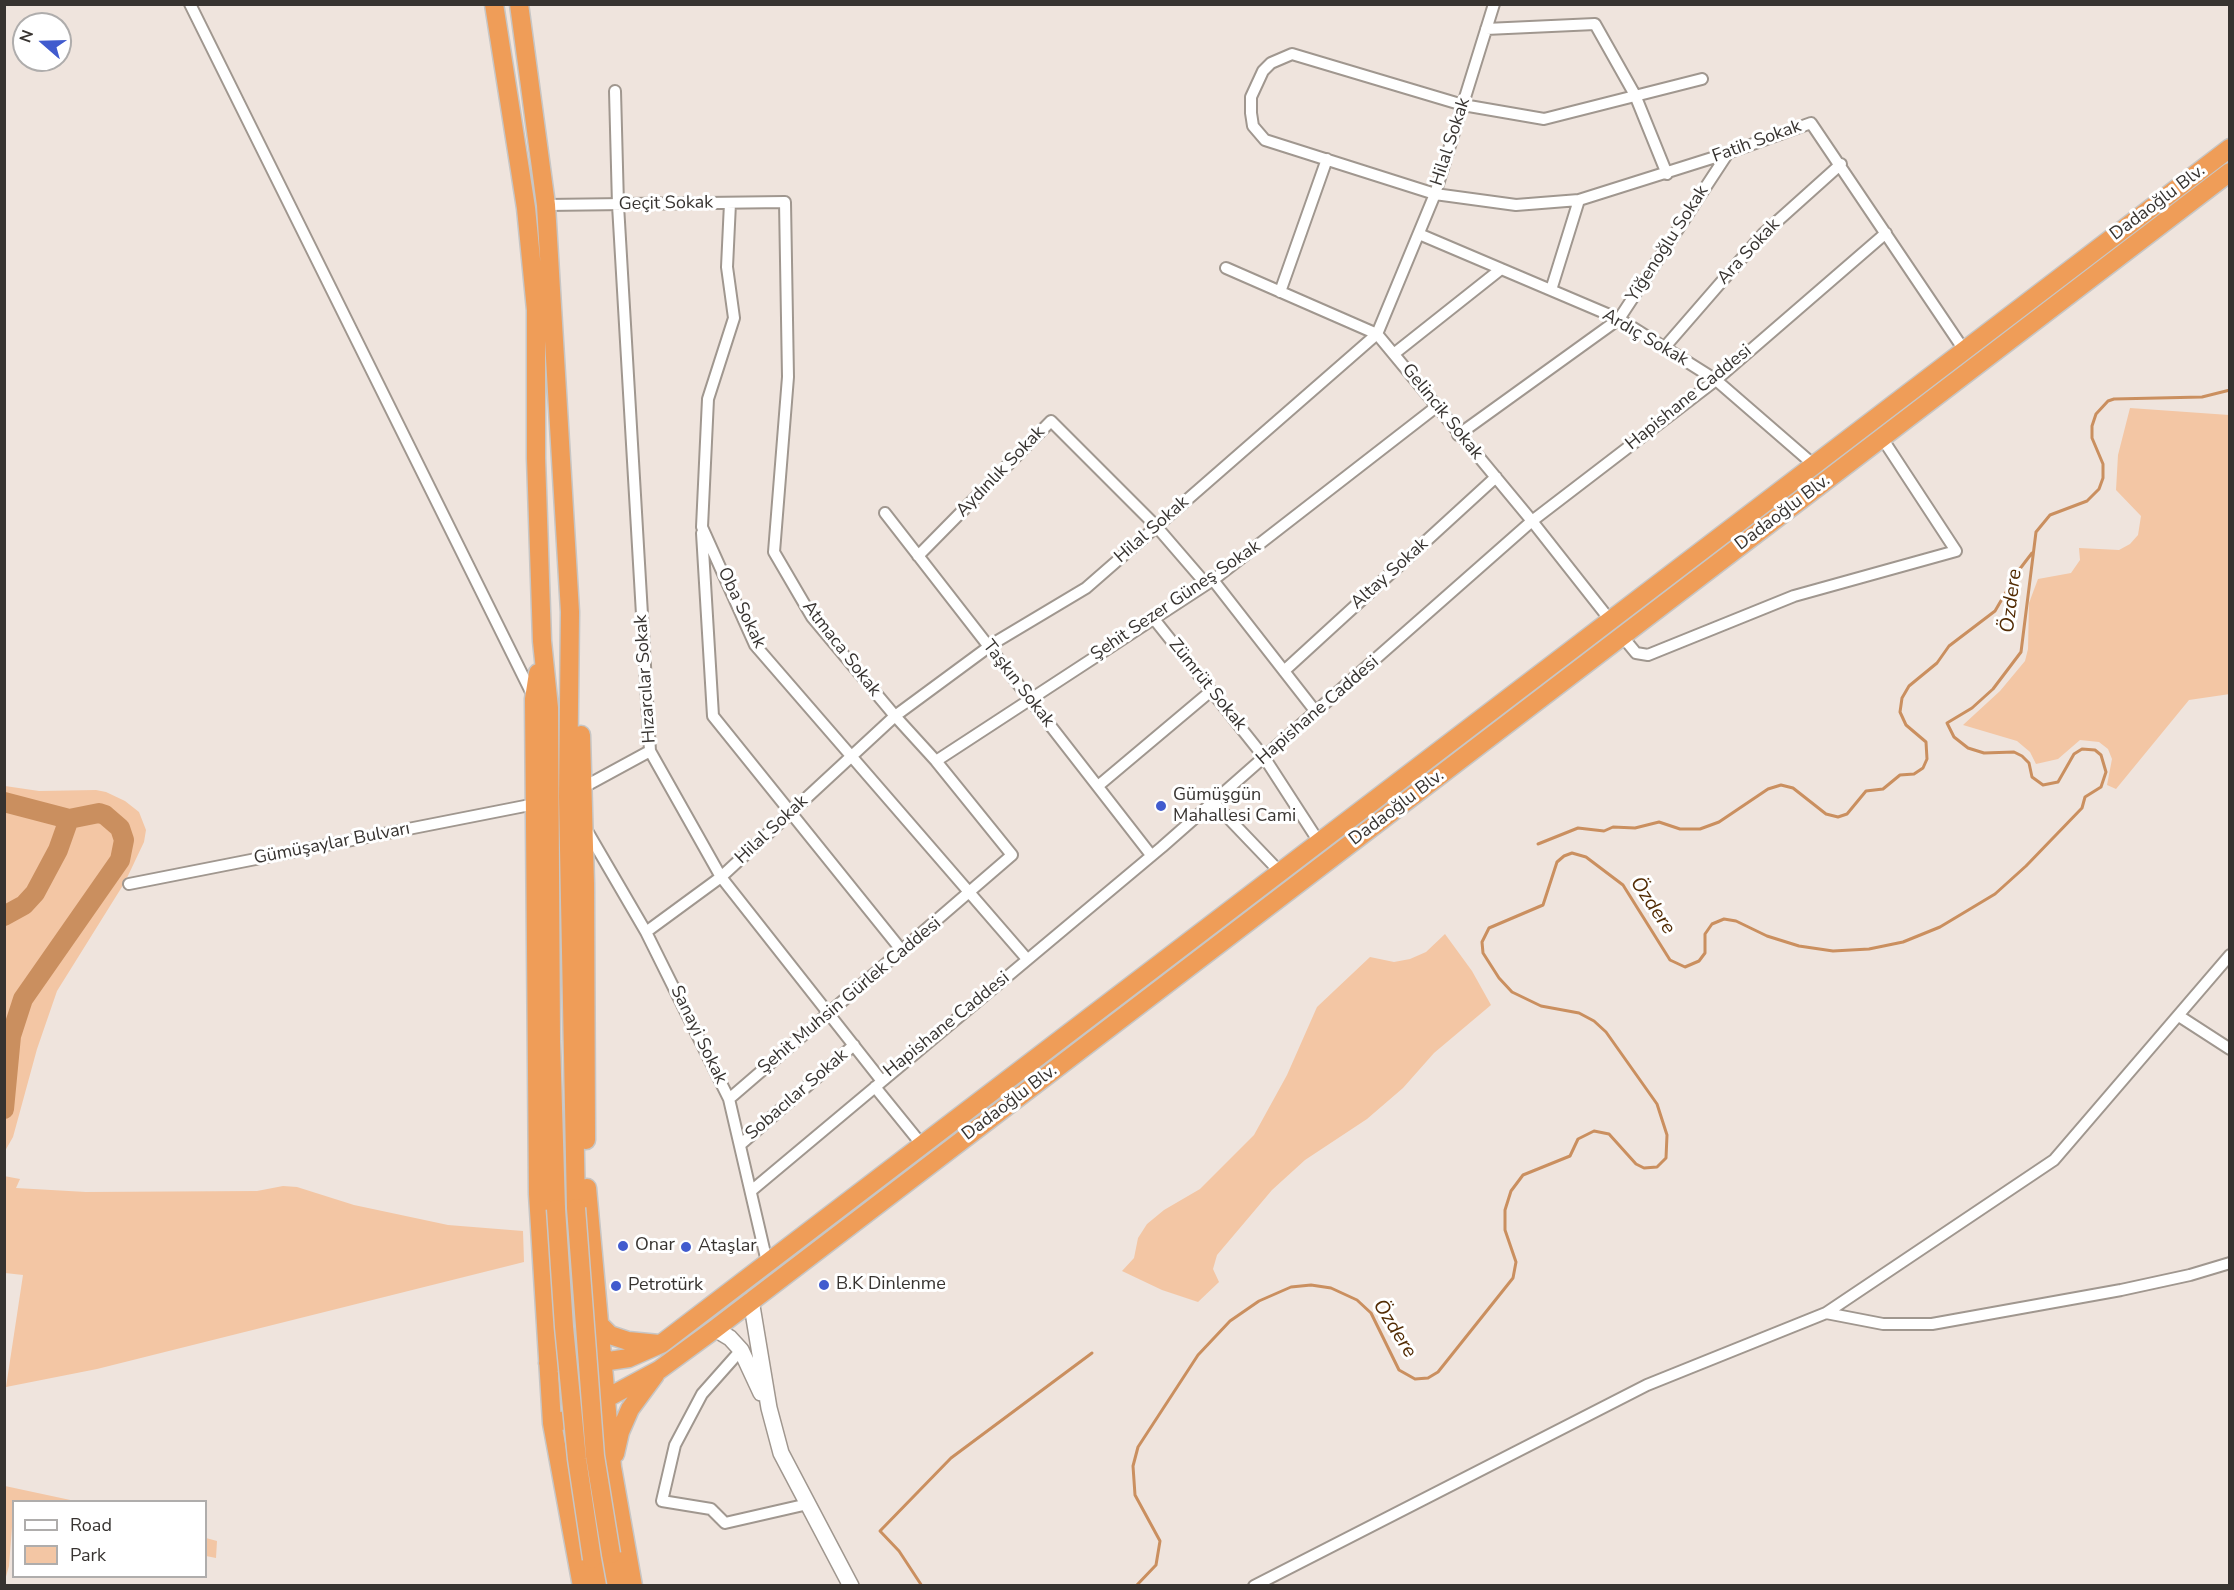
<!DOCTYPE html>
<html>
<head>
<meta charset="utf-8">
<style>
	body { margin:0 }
	#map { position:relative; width:2234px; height:1590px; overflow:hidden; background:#efe4dd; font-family:"Nunito Sans",sans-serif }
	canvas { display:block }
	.frame { position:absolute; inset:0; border:6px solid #373330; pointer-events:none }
	.legend { position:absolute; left:12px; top:1500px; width:195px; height:78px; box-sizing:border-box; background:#fff; border:2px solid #afadac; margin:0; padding:8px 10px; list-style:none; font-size:18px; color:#373330 }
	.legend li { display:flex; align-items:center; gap:12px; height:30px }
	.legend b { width:30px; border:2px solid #afadac }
	.north { position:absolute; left:12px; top:12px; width:60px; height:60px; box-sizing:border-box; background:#fff; border:2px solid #afadac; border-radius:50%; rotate:290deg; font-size:16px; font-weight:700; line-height:24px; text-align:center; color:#373330 }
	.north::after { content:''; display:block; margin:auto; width:21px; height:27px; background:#415bce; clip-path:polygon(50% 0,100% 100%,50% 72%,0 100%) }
</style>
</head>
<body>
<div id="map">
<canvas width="2234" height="1590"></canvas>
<div class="frame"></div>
<ul class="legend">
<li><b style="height:8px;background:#fff"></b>Road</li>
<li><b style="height:16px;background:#f3c6a4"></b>Park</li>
</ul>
<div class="north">N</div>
</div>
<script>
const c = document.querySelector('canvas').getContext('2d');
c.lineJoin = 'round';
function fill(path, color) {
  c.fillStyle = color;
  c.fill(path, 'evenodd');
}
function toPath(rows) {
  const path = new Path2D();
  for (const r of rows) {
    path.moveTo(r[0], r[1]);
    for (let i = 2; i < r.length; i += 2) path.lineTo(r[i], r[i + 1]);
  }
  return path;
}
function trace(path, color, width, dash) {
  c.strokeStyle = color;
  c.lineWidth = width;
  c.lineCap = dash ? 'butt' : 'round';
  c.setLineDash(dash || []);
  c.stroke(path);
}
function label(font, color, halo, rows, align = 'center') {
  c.font = font + ' "Nunito Sans",sans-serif';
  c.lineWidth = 6;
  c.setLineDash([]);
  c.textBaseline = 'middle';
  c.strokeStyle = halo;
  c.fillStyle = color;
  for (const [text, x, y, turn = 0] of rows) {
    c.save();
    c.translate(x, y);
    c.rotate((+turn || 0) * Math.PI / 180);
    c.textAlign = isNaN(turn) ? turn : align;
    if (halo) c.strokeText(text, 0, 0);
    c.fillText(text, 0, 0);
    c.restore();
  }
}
fill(toPath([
	[2130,408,2229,415,2230,694,2189,700,2116,789,2107,785,2112,759,2108,749,2099,742,2080,740,2058,759,2036,764,2030,752,2017,741,1963,725,2000,691,2025,661,2028,649,2029,603,2038,579,2071,573,2080,560,2079,548,2119,550,2130,544,2138,535,2141,516,2116,490,2118,455],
	[5,786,39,791,96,790,106,792,125,801,139,812,146,830,144,842,125,882,57,991,37,1049,13,1137,5,1151],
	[1445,934,1472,971,1491,1005,1434,1053,1403,1088,1367,1119,1305,1160,1272,1190,1217,1255,1213,1269,1219,1282,1198,1302,1162,1290,1122,1271,1134,1258,1138,1238,1147,1224,1164,1210,1200,1189,1254,1135,1287,1075,1317,1007,1370,957,1394,962,1410,959,1426,952],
	[4,1176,20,1179,16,1188,86,1192,257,1191,283,1186,297,1187,354,1205,448,1225,523,1231,524,1262,97,1369,6,1387,23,1275,5,1273],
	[5,1486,75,1501,14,1501,9,1566,5,1580],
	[206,1538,217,1541,216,1558,206,1556]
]), '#f3c6a4');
trace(toPath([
	[1538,844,1578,828,1604,831,1613,827,1635,828,1659,822,1680,829,1700,829,1719,822,1768,789,1781,785,1793,788,1826,814,1838,817,1847,814,1866,791,1883,789,1900,775,1914,774,1923,768,1927,759,1926,742,1906,725,1900,712,1902,698,1909,686,1937,663,1949,646,1995,611,2019,570,2032,553],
	[922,1586,899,1551,880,1531,951,1458,1092,1353],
	[1136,1586,1156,1565,1160,1541,1135,1495,1133,1466,1138,1447,1198,1355,1230,1321,1259,1301,1291,1287,1311,1285,1331,1288,1357,1300,1371,1313,1399,1370,1415,1379,1428,1378,1438,1372,1513,1278,1516,1262,1505,1230,1505,1210,1511,1191,1523,1175,1570,1156,1578,1139,1594,1131,1609,1134,1636,1164,1644,1168,1657,1167,1666,1158,1667,1135,1657,1104,1606,1032,1594,1021,1579,1013,1541,1006,1512,992,1499,978,1483,953,1482,942,1489,928,1543,905,1557,862,1564,856,1572,853,1586,857,1623,885,1670,960,1685,967,1699,961,1705,953,1705,934,1712,924,1724,919,1736,921,1767,936,1799,946,1833,951,1869,949,1903,942,1940,927,1995,894,2026,866,2082,808,2085,797,2101,787,2106,772,2101,755,2095,750,2082,749,2074,754,2058,782,2043,785,2032,777,2029,763,2022,756,2014,752,1984,753,1968,748,1954,737,1947,723,1972,708,1993,689,2021,652,2036,532,2050,515,2087,501,2099,489,2103,478,2103,464,2092,438,2092,426,2096,414,2108,401,2114,399,2202,397,2230,390]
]), '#ca8f5f', 3);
trace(toPath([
	[4,802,69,819,99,813,105,815,120,828,124,840,120,860,23,999,11,1036,4,1109],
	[4,916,24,905,35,893,58,850,69,819]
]), '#ca8f5f', 20);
const street = toPath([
	[190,4,533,696],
	[1486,29,1595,24,1635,95,1667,174],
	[1702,79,1544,119,1463,105,1292,54,1271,63,1263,71,1251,97,1251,113,1253,126,1265,140,1435,194,1516,205,1579,200,1728,153,1811,123,1964,350],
	[615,91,618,205,650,751,721,877,881,1080],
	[730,203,727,267,734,318,708,399,702,527,755,645,1027,959],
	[546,205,785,202,788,377,774,552,812,617,895,716,936,761,1012,855,729,1099],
	[1419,234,1619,319,1716,380,1814,465],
	[1226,268,1377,334,1532,521,1610,620],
	[1551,290,1579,200],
	[1280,292,1327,159],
	[1664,348,1763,234,1841,164],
	[1395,353,1501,269],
	[1458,435,1619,319,1728,153],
	[885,513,1151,855],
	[702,533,713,716,903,952],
	[918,556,1051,421,1156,526,1206,584],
	[1213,580,1316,712],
	[1154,619,1264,757,1319,842],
	[1622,636,1636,653,1648,655,1794,596,1956,551,1882,438],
	[1284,671,1496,477],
	[936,761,1213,580,1436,407],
	[1098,786,1211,691],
	[582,788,650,751],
	[1213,802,1280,872],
	[586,829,646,932,729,1099,767,1262],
	[129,884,535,804],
	[646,932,721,877,895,716,994,643,1086,588,1377,334,1435,194,1494,4],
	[2179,1016,2230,1049],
	[875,1087,922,1145],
	[740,1145,854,1045],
	[751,1191,1162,847,1532,521,1716,380,1886,233],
	[1826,1313,1883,1324,1932,1324,2121,1290,2190,1275,2230,1263],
	[741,1350,702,1394,675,1445,662,1501,711,1509,725,1523,808,1504],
	[1254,1586,1647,1385,1826,1313,2054,1160,2230,955]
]);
const secondary = toPath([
	[751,1300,769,1408,781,1453,851,1586],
	[715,1329,730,1338,741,1350,761,1393]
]);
const highway = toPath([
	[494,4,526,208,536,310,536,458,542,641,549,708,551,1041,556,1209],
	[519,4,546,205,570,612,568,797,576,1208],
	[538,673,534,699,538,1194,552,1423,582,1586],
	[581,735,585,884,586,1140],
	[587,1188,612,1467,633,1586],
	[598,1323,610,1335,628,1341,659,1344],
	[548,1363,576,1360,602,1362,629,1358,661,1344,2230,148],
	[552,1423,580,1417,605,1399,659,1370,715,1329,2230,172],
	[615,1454,620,1432,630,1409,655,1375],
	[611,1554,617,1586],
	[592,1559,597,1586]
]);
trace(street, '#a0978f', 14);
trace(secondary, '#a0978f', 18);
trace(highway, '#c7c6c5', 21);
trace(street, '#fff', 10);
trace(secondary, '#fff', 15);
trace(highway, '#ef9d58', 18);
const highwayBridge = toPath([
	[576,1208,595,1456,611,1554],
	[556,1209,564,1327,577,1459,592,1559]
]);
trace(highwayBridge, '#c7c6c5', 21, []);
trace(highwayBridge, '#ef9d58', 18);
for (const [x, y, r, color] of [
	[1161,806,6,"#415bce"],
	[623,1246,6,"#415bce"],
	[686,1247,6,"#415bce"],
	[824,1285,6,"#415bce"],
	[616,1286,6,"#415bce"]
]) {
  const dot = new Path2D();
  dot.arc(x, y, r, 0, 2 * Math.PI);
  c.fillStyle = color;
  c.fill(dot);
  trace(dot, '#fff', 2);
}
label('18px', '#373330', '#fff', [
	["Hilal Sokak",1451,142,-72],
	["Fatih Sokak",1757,142,-20],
	["Dadaoğlu Blv.",2158,203,-37],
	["Geçit Sokak",666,204,-1],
	["Yiğenoğlu Sokak",1668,244,-57],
	["Ara Sokak",1749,252,-47],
	["Ardıç Sokak",1645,338,30],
	["Hapishane Caddesi",1689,398,-39],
	["Gelincik Sokak",1442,412,51],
	["Aydınlık Sokak",1001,472,-46],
	["Dadaoğlu Blv.",1783,513,-37],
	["Hilal Sokak",1152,530,-41],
	["Altay Sokak",1390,574,-42],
	["Şehit Sezer Güneş Sokak",1176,601,-34],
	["Oba Sokak",741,608,64],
	["Atmaca Sokak",841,649,52],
	["Hızarcılar Sokak",646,679,-94],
	["Taşkın Sokak",1018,684,52],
	["Zümrüt Sokak",1207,685,51],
	["Hapishane Caddesi",1318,711,-41],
	["Dadaoğlu Blv.",1397,808,-37],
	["Hilal Sokak",772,830,-43],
	["Gümüşaylar Bulvarı",332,844,-11],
	["Şehit Muhsin Gürlek Caddesi",850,996,-40],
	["Hapishane Caddesi",947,1025,-39],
	["Sanayi Sokak",698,1035,64],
	["Sobacılar Sokak",797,1095,-41],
	["Dadaoğlu Blv.",1010,1103,-37]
]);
label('18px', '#373330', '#fff', [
	["Gümüşgün",1173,796],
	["Mahallesi Cami",1173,817],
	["Onar",635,1246],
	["Ataşlar",698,1247],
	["B.K Dinlenme",836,1285],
	["Petrotürk",628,1286]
], 'left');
label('italic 20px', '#522b03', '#fff', [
	["Özdere",2012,601,-83],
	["Özdere",1652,906,56],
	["Özdere",1394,1329,58]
]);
</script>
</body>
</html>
